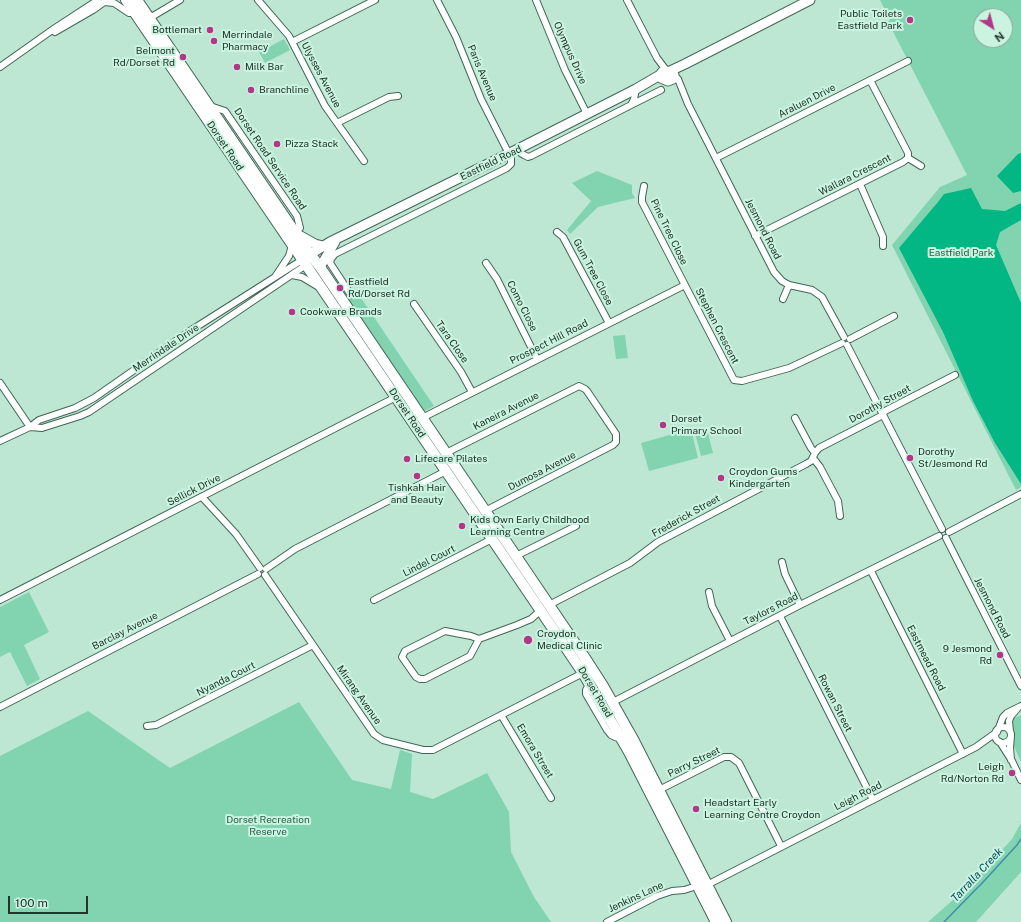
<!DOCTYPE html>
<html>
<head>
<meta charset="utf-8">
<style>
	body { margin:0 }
	#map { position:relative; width:1021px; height:922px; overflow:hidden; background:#bde7d3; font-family:"Public Sans",sans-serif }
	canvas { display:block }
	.north { position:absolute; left:973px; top:8px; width:40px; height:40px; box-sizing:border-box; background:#caf4e0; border:1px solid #87a798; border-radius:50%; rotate:144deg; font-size:11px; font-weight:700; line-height:16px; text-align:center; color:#23342c }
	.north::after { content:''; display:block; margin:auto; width:14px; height:18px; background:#b33788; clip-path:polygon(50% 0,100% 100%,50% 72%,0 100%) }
	.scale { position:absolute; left:8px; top:896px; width:80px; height:18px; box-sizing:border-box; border:2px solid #23342c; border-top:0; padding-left:5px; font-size:12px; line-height:14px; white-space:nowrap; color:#23342c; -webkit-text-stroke:3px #caf4e0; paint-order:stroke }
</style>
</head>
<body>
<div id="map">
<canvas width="1021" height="922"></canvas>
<div class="north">N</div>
<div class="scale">100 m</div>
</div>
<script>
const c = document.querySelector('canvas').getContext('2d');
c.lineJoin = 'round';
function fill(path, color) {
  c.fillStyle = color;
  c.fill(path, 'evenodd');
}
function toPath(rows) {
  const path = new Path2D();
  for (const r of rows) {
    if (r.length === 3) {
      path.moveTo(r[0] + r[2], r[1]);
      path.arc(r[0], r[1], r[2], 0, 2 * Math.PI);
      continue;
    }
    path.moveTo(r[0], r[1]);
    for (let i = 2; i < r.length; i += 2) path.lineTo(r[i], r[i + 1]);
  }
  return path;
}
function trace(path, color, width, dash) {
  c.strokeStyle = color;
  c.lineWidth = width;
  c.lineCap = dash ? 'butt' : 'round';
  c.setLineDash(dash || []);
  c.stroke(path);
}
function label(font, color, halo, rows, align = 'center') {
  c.font = font + ' "Public Sans",sans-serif';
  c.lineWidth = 4;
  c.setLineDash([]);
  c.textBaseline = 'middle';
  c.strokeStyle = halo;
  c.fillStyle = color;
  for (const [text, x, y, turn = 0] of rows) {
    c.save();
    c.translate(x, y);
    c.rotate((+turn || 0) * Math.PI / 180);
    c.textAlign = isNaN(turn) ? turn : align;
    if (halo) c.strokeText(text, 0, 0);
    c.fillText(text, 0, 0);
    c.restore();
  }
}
fill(toPath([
	[880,0,1021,0,1021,487,1016,490,892,245,940,187,967,175,888,22,890,20],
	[981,16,1005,16,1005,40,981,40],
	[284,39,290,50,265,63,259,52],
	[597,171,632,185,632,193,635,198,598,207,570,234,567,230,591,201,572,183],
	[357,292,434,406,425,411,423,410,347,299],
	[625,335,628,358,616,359,613,336],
	[691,429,698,458,649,471,641,443],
	[707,429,713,453,701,456,695,433],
	[29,592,49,632,24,645,40,679,27,686,10,652,0,657,0,607],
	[299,702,352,780,391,789,400,750,412,754,410,792,433,799,487,773,509,812,511,852,534,897,551,922,0,922,0,756,88,711,170,768],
	[1021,715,1021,762,1013,744,1014,735,1012,727,1012,719],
	[1021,823,1021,872,976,922,928,922,972,883,1012,839]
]), '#82d3b0');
fill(toPath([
	[1021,153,1021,191,1013,193,997,176,1018,154],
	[971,188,982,209,1005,211,1021,203,1021,220,1000,232,996,245,1021,303,1021,484,995,443,973,401,943,332,899,248,938,202,944,194]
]), '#02b784');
trace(toPath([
	[944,922,984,881,1017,845,1021,839]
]), '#408eaa', 1.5);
const minor = toPath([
	[258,0,289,36,325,106,364,161],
	[536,0,565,70,587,114],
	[627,0,657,58,666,70],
	[104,2,114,3,129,13,135,13],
	[148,19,180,0],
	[55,32,93,10,107,0],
	[292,42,375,0],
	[0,67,55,28,98,0],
	[675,76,678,79,688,104,774,272,782,281,789,285,812,290,822,297,844,337],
	[631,105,661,90],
	[210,106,225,111,297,216,300,228,296,233],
	[337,123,389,97,398,96],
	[516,150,524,155,528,157,531,156,631,105,634,99,636,89],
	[716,158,908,61],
	[908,158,921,166],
	[860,184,883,237,883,246],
	[644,186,642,197,642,202,734,380,742,381,789,368,842,343],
	[557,232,563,237,609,323],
	[755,236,903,162,908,158,908,153,870,80],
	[486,263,497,279,537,359],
	[292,275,302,277,317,286],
	[275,277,289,256,292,245],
	[351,295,330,263,331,259,335,254,507,168,511,164,511,158,481,99,456,37,437,0],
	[783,299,789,285],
	[414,304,461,372,472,392],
	[850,339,894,316],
	[847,345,942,529],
	[0,383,30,427],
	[422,418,685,285],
	[795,418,811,448,815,453],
	[30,427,42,428,80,416,89,412,306,265],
	[0,441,30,427,39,420,75,408,94,398,190,331,302,260],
	[446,453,579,386,585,389,587,391,616,434,616,442,613,445,485,511],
	[813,458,820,467,838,501,840,516],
	[202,497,236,534,260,568],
	[949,532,1021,494],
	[946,538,1021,686],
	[516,556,576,526],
	[782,562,785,574,800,605],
	[266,569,295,549,446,471],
	[871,571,963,754],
	[265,575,374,734,383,740,423,750,433,750,583,673],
	[709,592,712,606,730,641],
	[0,600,396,397],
	[374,600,492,539],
	[549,605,630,563,658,542,806,464,811,461,815,453,819,448,881,416,885,411,955,375],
	[780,616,873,800],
	[479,639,471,636,445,631,405,651,402,657,416,677,420,679,425,679,470,656,479,639,517,625,531,619,541,610],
	[590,683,586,690,586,694,607,730,611,735,615,737,622,739],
	[613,702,800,605,939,536],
	[0,707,258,574],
	[501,715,551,798],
	[147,726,156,725,313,645],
	[1003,735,8],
	[998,730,1003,717,1007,713,1021,706],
	[1010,731,1009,721,1011,716,1017,709],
	[1011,737,1010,747,1011,760],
	[1000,742,1012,761,1021,780],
	[659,790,724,757,731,757,739,763,781,846],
	[707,885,976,747,997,732],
	[607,922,657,896,672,891,684,890,697,886]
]);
const secondary = toPath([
	[670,71,674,75,673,79,668,81,661,78,660,75,662,72,670,71,685,64,810,0],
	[297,234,315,244,323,246],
	[311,254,330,242,516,150,636,89,660,75],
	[320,267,335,242]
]);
const primary = toPath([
	[126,0,583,673,629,752,716,922],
	[137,0,305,247,320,267,585,658,603,686,634,741,726,922]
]);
trace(minor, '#416656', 8);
trace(secondary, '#416656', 11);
trace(primary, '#416656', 12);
trace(minor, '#fff', 6);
trace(secondary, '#fff', 9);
trace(primary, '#fff', 10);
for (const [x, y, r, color] of [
	[910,20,4,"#b33788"],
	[210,30,4,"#b33788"],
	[214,41,4,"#b33788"],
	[183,57,4,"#b33788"],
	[237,67,4,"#b33788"],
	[251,90,4,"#b33788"],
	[277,144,4,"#b33788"],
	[340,288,4,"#b33788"],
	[292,312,4,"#b33788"],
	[663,425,4,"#b33788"],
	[910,458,4,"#b33788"],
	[407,459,4,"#b33788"],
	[417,476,4,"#b33788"],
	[721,478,4,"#b33788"],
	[462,526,4,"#b33788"],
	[528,640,5,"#b33788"],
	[1000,655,4,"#b33788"],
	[1012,773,4,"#b33788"],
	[696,809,4,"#b33788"]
]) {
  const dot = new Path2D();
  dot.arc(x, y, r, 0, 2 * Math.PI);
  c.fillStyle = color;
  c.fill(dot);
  trace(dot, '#caf4e0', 1.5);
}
label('10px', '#23342c', '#caf4e0', [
	["Public Toilets",902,14,"right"],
	["Eastfield Park",902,26,"right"],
	["Bottlemart",202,30,"right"],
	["Merrindale",222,35],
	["Pharmacy",222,47],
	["Belmont",175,51,"right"],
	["Rd/Dorset Rd",175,63,"right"],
	["Milk Bar",245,67],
	["Branchline",259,90],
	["Pizza Stack",285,144],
	["Eastfield",348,282],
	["Rd/Dorset Rd",348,294],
	["Cookware Brands",300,312],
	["Dorset",671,419],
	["Primary School",671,431],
	["Dorothy",918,452],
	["St/Jesmond Rd",918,464],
	["Lifecare Pilates",415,459],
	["Croydon Gums",729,472],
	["Kindergarten",729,484],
	["Tishkah Hair",417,488,"center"],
	["and Beauty",417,500,"center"],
	["Kids Own Early Childhood",470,520],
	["Learning Centre",470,532],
	["Croydon",537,634],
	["Medical Clinic",537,646],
	["9 Jesmond",992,649,"right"],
	["Rd",992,661,"right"],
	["Leigh",1004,767,"right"],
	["Rd/Norton Rd",1004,779,"right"],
	["Headstart Early",704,803],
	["Learning Centre Croydon",704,815]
], 'left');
label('10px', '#23342c', '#caf4e0', [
	["Olympus Drive",570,53,66],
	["Paris Avenue",482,73,67],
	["Ulysses Avenue",321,75,62],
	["Araluen Drive",807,101,-27],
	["Dorset Road",225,146,56],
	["Dorset Road Service Road",270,159,56],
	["Eastfield Road",491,163,-26],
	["Wallara Crescent",855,175,-27],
	["Jesmond Road",763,229,63],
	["Pine Tree Close",669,232,64],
	["Gum Tree Close",593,272,62],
	["Como Close",522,306,63],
	["Stephen Crescent",717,326,63],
	["Tara Close",452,342,55],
	["Prospect Hill Road",549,342,-27],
	["Merrindale Drive",166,348,-34],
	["Dorothy Street",880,404,-29],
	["Kaneira Avenue",506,411,-27],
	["Dorset Road",407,413,56],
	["Dumosa Avenue",542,471,-27],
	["Sellick Drive",194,490,-27],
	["Frederick Street",686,516,-29],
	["Lindel Court",429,561,-27],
	["Jesmond Road",992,608,63],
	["Taylors Road",771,609,-27],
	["Barclay Avenue",125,631,-27],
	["Eastmead Road",926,658,63],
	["Nyanda Court",226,679,-27],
	["Dorset Road",595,692,59],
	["Mirang Avenue",359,695,55],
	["Rowan Street",835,703,63],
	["Emora Street",535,751,59],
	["Parry Street",694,762,-26],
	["Leigh Road",858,796,-27],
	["Jenkins Lane",636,897,-25]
]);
label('10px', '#28604a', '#caf4e0', [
	["Eastfield Park",961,253],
	["Dorset Recreation",268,820],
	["Reserve",268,832]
]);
label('italic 11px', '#02485d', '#caf4e0', [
	["Tarralla Creek",977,875,-47]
]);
</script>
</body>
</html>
